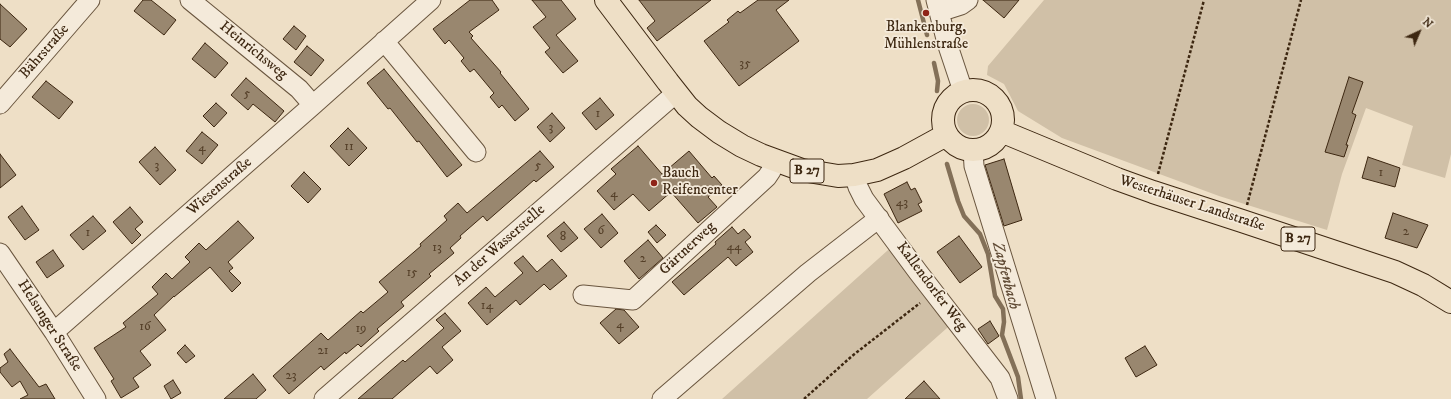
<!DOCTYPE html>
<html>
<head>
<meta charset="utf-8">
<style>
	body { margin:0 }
	#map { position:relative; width:1451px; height:399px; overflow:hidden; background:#eedfc6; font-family:"IM FELL DW Pica",serif }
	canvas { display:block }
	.north { position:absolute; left:1399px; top:12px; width:40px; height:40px; -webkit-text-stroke:3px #f4eada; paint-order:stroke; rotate:44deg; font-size:11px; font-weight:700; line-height:16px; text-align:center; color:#3d2711 }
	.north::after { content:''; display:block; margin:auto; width:14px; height:18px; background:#3d2711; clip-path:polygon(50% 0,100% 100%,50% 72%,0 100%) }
</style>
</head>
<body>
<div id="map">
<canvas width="1451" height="399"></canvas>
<div class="north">N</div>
</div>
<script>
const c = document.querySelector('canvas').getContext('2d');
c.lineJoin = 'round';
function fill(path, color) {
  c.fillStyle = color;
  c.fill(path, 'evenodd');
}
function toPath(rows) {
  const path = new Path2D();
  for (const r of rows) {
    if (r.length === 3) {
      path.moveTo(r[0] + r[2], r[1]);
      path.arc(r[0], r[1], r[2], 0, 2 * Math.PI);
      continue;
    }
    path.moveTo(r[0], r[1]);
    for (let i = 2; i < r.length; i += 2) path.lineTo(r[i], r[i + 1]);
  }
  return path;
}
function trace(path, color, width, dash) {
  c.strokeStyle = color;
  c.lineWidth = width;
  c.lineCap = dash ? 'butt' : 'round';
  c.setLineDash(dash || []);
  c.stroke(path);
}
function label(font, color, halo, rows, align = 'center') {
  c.font = font + ' "IM FELL DW Pica",serif';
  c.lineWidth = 3.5;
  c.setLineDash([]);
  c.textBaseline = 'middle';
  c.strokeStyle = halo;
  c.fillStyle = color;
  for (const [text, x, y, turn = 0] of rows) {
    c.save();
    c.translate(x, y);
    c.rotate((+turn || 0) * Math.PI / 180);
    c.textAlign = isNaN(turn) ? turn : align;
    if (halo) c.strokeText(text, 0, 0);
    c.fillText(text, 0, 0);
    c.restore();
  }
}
fill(toPath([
	[1044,0,1451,0,1451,154,1445,178,1402,165,1413,126,1366,108,1342,174,1327,230,1219,196,1062,138,1018,111,1004,84,987,75,988,66],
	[973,120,16],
	[897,242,956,320,867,399,722,399]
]), '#d0c0a7');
trace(toPath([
	[918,0,927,35],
	[934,63,938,81,937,91],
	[947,164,958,201,964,216,980,234,988,254,995,296,1003,309,1004,322,1002,335,1018,377,1021,399]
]), '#837058', 4.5);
const building = toPath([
	[143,0,151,0,176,20,164,35,134,11,143,0],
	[470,0,492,0,499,10,469,32,473,36,471,38,501,72,500,73,529,109,515,121,502,105,499,108,490,97,494,93,474,69,470,72,461,61,464,58,449,40,445,44,433,29,470,0],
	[532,0,561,0,576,19,556,35,578,61,563,73,545,52,550,48,533,27,546,17,532,0],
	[639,0,711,0,657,41,647,28,655,21,639,0],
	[758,0,789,0,776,10,799,41,739,86,704,41,729,22,727,20,738,11,740,13,758,0],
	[983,0,1019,0,1004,18,983,0],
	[0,4,27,29,10,47,0,39,0,4],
	[294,26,306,36,296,50,283,39,294,26],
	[205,43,228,63,215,78,192,59,205,43],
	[307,46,324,60,311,76,294,62,307,46],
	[384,69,462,165,447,177,419,141,417,142,390,108,388,109,367,83,384,69],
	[1349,77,1363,82,1352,113,1356,115,1346,145,1348,145,1344,157,1325,152,1349,77],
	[246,78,284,111,275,122,253,104,248,110,231,95,246,78],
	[46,81,73,102,59,119,32,97,46,81],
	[600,98,614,115,596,130,582,113,600,98],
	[216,103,227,113,214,127,203,116,216,103],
	[552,113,565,128,550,142,537,127,552,113],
	[348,128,367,148,349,166,330,146,348,128],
	[202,132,218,145,202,164,186,151,202,132],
	[638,146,662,174,689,151,712,178,714,176,722,185,708,197,717,207,698,223,671,192,649,211,633,194,614,210,597,191,616,174,611,169,638,146],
	[155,147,176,170,160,185,139,162,155,147],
	[540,151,554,167,536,182,534,180,487,221,483,216,460,236,461,238,450,248,454,253,429,274,431,276,401,302,404,306,377,329,379,331,361,347,358,344,346,354,345,352,324,370,321,366,289,394,273,376,321,333,328,340,361,311,363,313,388,292,379,282,421,246,420,244,447,220,444,216,458,203,467,213,540,151],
	[0,154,16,175,0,188,0,154],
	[1368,157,1400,168,1395,187,1362,178,1368,157],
	[1004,159,1022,220,1004,226,985,165,1004,159],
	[304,172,321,189,308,203,291,186,304,172],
	[907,182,911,190,915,188,922,202,918,204,922,211,898,223,884,194,907,182],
	[22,206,39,230,25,240,8,217,22,206],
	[130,207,143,222,135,229,141,235,132,244,113,222,130,207],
	[1393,213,1428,225,1417,248,1385,238,1393,213],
	[602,214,618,233,601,248,584,229,602,214],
	[93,216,106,231,83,250,70,235,93,216],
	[238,221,254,238,228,262,233,268,229,271,241,283,232,292,210,267,174,297,174,296,154,315,166,330,140,351,151,365,133,378,139,387,121,398,111,381,114,379,94,348,126,327,123,323,158,294,152,287,166,273,172,279,190,262,185,257,199,243,206,250,238,221],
	[564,222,578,238,561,252,547,236,564,222],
	[656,225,666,235,657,243,648,232,656,225],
	[732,227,738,234,744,229,751,237,745,242,753,252,736,266,728,257,684,295,672,282,716,244,715,242,732,227],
	[959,236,982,267,960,283,937,252,959,236],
	[648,240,663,258,639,279,624,261,648,240],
	[53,250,64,266,47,278,36,262,53,250],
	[523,256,537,272,552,259,567,276,550,290,544,284,520,305,516,300,487,325,468,303,486,287,495,297,523,273,514,263,523,256],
	[616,309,624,310,639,327,619,344,600,323,616,309],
	[445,313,461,331,442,347,453,360,437,374,430,366,392,399,358,399,403,360,405,362,444,328,436,320,445,313],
	[990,321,999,336,988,344,978,329,990,321],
	[185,345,195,356,186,363,177,353,185,345],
	[1145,346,1157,365,1136,377,1125,358,1145,346],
	[10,349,39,387,46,384,55,399,20,399,28,395,20,381,12,387,0,372,0,368,8,362,4,354,10,349],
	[253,374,266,390,256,399,224,399,253,374],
	[173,380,181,393,171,399,164,386,173,380],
	[924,381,940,399,905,399,924,381]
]);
fill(building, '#99876f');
trace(building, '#3d2711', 1);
const minor = toPath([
	[190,0,299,89,313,105],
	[936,0,947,43,963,91],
	[939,12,961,5,968,0],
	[384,41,476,152],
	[0,104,90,0],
	[973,150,974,166,1046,399],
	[854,175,858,187,864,199,918,272,1000,378,1008,399],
	[0,253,54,332,96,399],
	[583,295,633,300,767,177,771,171,774,160],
	[54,332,313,105,431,0],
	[324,399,676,93],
	[662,399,808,273,879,218]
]);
const major = toPath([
	[606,0,668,82,687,106,699,117,719,132,742,146,761,155,802,170,838,176,854,175,877,170,904,158,946,135],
	[973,120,30],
	[1001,131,1117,179,1153,192,1242,221,1395,272,1423,285,1451,302]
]);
trace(minor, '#69553e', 21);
trace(major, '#3d2711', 24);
trace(toPath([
	[1158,174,1204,0],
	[1247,205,1301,0],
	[804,399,852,356,920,303]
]), '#3d2711', 2.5, [3, 2]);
trace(minor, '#f4eada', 19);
trace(major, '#eedfc6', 22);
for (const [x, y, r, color] of [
	[926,13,4,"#8f2418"],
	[654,183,4,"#8f2418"]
]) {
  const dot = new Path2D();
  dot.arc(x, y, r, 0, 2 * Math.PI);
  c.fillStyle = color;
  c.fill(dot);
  trace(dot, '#f4eada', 1.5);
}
label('13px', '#543f28', null, [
	["35",745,64],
	["5",247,94],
	["1",598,114],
	["3",551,128],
	["11",349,147],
	["4",202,148],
	["3",157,166],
	["5",538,166],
	["1",1381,173],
	["4",614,194],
	["43",902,203],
	["6",601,231],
	["2",1406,232],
	["1",88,233],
	["8",563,237],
	["44",734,247],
	["13",437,248],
	["2",643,259],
	["15",412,273],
	["14",487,306],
	["4",620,325],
	["16",145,327],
	["19",361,329],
	["21",323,351],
	["23",291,376]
]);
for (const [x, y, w] of [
	[807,171,34],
	[1298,239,34]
]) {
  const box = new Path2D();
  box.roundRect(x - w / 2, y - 12, w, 24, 3);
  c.fillStyle = '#f4eada';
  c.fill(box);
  trace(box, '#3d2711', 1);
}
label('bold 14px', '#3d2711', null, [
	["B 27",807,171],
	["B 27",1298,239]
]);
label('15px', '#3d2711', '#f4eada', [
	["Blankenburg,",926,28],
	["Mühlenstraße",926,45],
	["Bauch",662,174,"left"],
	["Reifencenter",662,191,"left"]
]);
label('15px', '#3d2711', '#f4eada', [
	["Heinrichsweg",253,51,39],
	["Bährstraße",45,52,-49],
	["Wiesenstraße",220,187,-41],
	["Westerhäuser Landstraße",1192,204,18],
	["An der Wasserstelle",500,246,-41],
	["Gärtnerweg",688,249,-43],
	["Kallendorfer Weg",931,287,53],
	["Helsunger Straße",49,326,57]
]);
label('italic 16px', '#604b35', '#f4eada', [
	["Zapfenbach",1005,276,75]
]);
</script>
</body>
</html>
